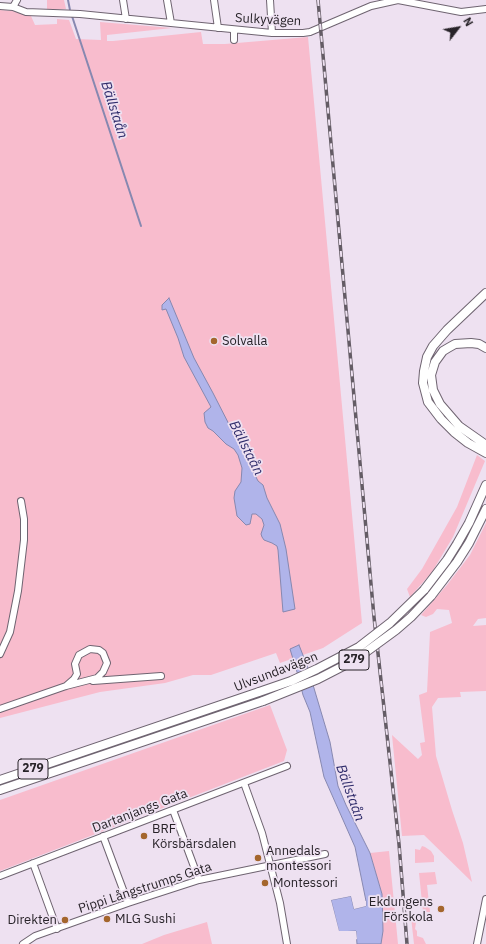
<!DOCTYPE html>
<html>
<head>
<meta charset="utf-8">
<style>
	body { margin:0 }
	#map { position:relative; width:486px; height:944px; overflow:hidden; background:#eee1f1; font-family:"IBM Plex Sans",sans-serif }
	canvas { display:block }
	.north { position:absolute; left:438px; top:8px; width:40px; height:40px; -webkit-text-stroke:3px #eee1f1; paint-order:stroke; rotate:59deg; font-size:11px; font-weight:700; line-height:16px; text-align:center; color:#282329 }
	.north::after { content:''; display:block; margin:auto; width:14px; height:18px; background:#282329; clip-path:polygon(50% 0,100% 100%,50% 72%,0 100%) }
</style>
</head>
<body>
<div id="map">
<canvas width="486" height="944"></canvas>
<div class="north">N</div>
</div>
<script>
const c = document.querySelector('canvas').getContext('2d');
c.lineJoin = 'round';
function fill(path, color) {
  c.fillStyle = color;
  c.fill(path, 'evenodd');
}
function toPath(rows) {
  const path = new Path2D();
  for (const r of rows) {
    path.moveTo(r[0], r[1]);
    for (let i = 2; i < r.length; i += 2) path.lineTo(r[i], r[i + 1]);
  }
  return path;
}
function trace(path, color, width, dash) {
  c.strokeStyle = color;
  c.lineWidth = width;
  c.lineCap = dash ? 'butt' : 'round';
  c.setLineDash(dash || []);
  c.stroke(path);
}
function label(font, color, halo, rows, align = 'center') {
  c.font = font + ' "IBM Plex Sans",sans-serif';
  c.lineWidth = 3.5;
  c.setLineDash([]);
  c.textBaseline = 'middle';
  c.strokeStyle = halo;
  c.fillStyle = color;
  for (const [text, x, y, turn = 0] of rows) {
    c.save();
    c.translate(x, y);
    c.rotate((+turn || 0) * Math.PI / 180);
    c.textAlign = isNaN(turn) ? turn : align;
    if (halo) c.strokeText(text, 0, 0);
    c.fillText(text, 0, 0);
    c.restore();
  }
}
fill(toPath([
	[47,0,64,0,66,9,47,10],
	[0,10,12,11,31,16,35,25,57,24,57,19,69,20,76,39,101,40,100,22,172,28,107,35,107,41,113,41,201,32,203,44,225,44,308,37,362,623,323,648,280,663,276,653,211,675,193,675,165,683,100,692,0,718],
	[477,455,485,461,453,537,432,572,410,597,407,589,422,569,457,507],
	[486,523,486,618,478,619,473,626,486,625,486,691,460,692,461,697,438,698,432,707,436,756,452,810,463,843,472,882,424,835,402,836,392,735,418,759,422,755,420,743,425,742,419,695,427,692,430,632,452,623,449,610,437,609,433,614,426,617,421,615,447,585,470,555],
	[270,705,287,750,284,761,0,871,0,800],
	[422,846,425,847,431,851,434,856,434,862,415,863,415,849,420,850],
	[389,851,398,944,381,944,383,931,382,894,370,853],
	[435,872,437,884,427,885,430,912,423,912,419,873],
	[411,917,416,922,415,929,417,931,417,936,423,938,426,944,414,944],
	[207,922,212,944,142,944,164,935]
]), '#f8bccd');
const water = toPath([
	[169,298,194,358,213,393,258,481,263,485,267,498,280,524,286,549,295,609,283,612,278,550,277,546,272,543,264,540,262,537,261,534,264,525,262,519,256,514,252,514,250,524,246,525,237,516,234,498,235,491,241,482,242,468,238,455,234,449,226,444,213,431,208,428,205,422,204,413,211,407,184,357,178,338,166,309,162,310,162,305,169,298],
	[299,645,308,668,330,742,338,786,346,805,370,853,382,894,383,931,381,944,357,944,356,931,339,932,331,900,351,896,354,909,366,906,366,901,355,847,324,777,310,712,303,695,297,672,290,649,299,645]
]);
fill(water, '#b0b4ea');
trace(water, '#8788b0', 1);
fill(toPath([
	[351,894,353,895,355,907,364,905,364,901,366,901,366,906,354,909,351,896,331,900,339,931,356,931,357,939,355,940,354,933,337,933,329,900,329,898]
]), '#eee1f1');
trace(toPath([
	[68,0,70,10,141,226]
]), '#8788b0', 2);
const minor = toPath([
	[123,0,126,19],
	[167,0,171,23],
	[214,0,218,28],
	[270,0,272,33],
	[0,6,13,7,26,12,80,14,272,33,303,33,310,32,371,6,398,0,461,12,486,9],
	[13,7,17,0],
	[234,40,234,30],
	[0,654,10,632,18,591,24,540,24,519,21,501],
	[93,681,161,676],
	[0,709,66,686,97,678,103,672,107,663,103,653,99,650,90,649,79,655,75,664,77,674,74,679,66,686],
	[244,783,262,833,280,903,287,944],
	[173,810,199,880],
	[103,836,128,903],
	[33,863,57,929],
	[0,876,287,766],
	[23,944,35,936,128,903,199,880,325,854],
	[477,944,486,899]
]);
const major = toPath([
	[486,293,447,330,433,346,427,357,424,371,423,383,428,402,441,419,454,432,468,443,486,453],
	[486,348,479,344,471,343,455,344,448,348,443,351,435,362,431,375,433,390,440,404,459,426,486,445],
	[424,590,447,560,457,544,469,523,486,485],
	[431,596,457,562,469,543,486,509],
	[0,780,259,692],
	[0,790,263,701]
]);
trace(minor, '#6f6471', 8);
trace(major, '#6f6471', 10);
trace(minor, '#fff', 6);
trace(major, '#fff', 8);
const rail = toPath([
	[318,0,374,617,399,844,407,944]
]);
trace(rail, '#645c65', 3.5);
trace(rail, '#eee1f1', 2, [6]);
const majorBridge = toPath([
	[259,692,291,681,317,669,359,647,390,623,424,590],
	[263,701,318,679,355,660,396,630,411,617,431,596]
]);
trace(majorBridge, '#6f6471', 10, []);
trace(majorBridge, '#fff', 8);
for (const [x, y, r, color] of [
	[214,341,4,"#a4662d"],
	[144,836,4,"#a4662d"],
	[258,858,4,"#a4662d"],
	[265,883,4,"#a4662d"],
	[441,909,4,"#a4662d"],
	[107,919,4,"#a4662d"],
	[65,920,4,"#a4662d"]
]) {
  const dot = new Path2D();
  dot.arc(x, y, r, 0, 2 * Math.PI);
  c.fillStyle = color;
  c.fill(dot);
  trace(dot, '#eee1f1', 1.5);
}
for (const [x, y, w] of [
	[354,660,30],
	[33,769,30]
]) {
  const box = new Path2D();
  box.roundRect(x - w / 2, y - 10, w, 20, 3);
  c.fillStyle = '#eee1f1';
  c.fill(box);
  trace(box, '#282329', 1);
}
label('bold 12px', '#282329', null, [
	["279",354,660],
	["279",33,769]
]);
label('13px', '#282329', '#eee1f1', [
	["Sulkyvägen",268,20,3],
	["Ulvsundavägen",276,672,-21],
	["Dartanjangs Gata",140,811,-21],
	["Pippi Långstrumps Gata",145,888,-18]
]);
label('13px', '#282329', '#eee1f1', [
	["Solvalla",222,341],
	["BRF",152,829],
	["Körsbärsdalen",152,844],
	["Annedals",266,851],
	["montessori",266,866],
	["Montessori",273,883],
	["Ekdungens",433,902,"right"],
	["Förskola",433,917,"right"],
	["MLG Sushi",115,919],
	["Direkten",57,920,"right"]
], 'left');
label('italic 14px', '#2f2c6b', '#eee1f1', [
	["Bällstaån",114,110,72],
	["Bällstaån",246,448,63],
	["Bällstaån",350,793,70]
]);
</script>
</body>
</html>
